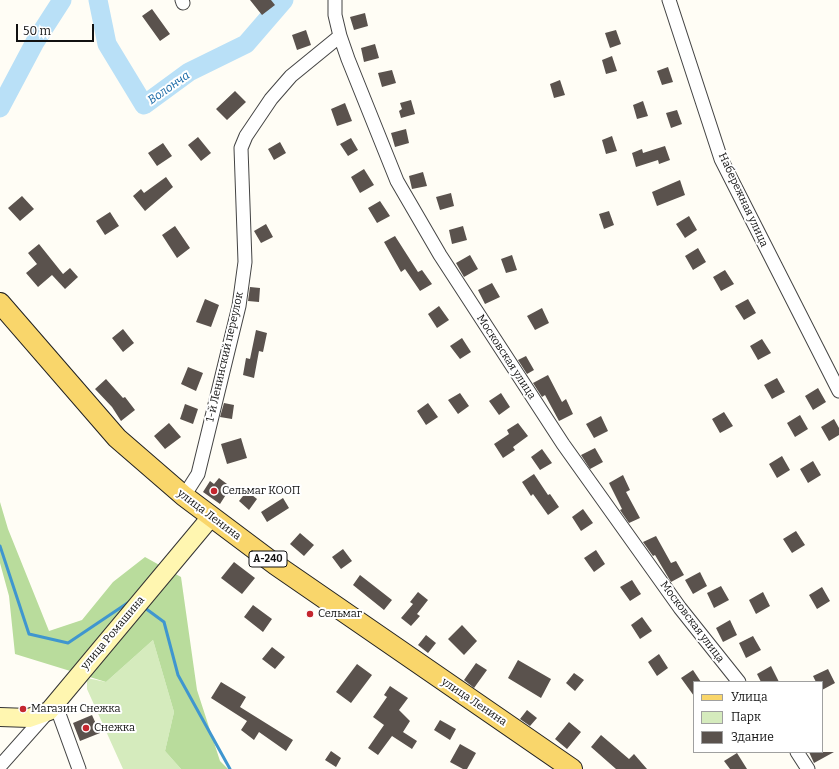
<!DOCTYPE html>
<html>
<head>
<meta charset="utf-8">
<style>
	body { margin:0 }
	#map { position:relative; width:839px; height:769px; overflow:hidden; background:#fffdf5; font-family:Bitter,serif }
	canvas { display:block }
	.legend { position:absolute; left:693px; top:681px; width:130px; height:72px; box-sizing:border-box; background:#fff; border:1px solid #a0a0a0; margin:0; padding:5px 7px; list-style:none; font-size:12px; color:#111 }
	.legend li { display:flex; align-items:center; gap:8px; height:20px }
	.legend b { width:20px; border:1px solid #a0a0a0 }
	.scale { position:absolute; left:16px; top:24px; width:78px; height:18px; box-sizing:border-box; border:2px solid #111; border-top:0; padding-left:5px; font-size:12px; line-height:14px; white-space:nowrap; color:#111; -webkit-text-stroke:3px #fff; paint-order:stroke }
</style>
</head>
<body>
<div id="map">
<canvas width="839" height="769"></canvas>
<ul class="legend">
<li><b style="height:5px;background:#f9d66b"></b>Улица</li>
<li><b style="height:11px;background:#d5ebbd"></b>Парк</li>
<li><b style="height:11px;background:#5a524d"></b>Здание</li>
</ul>
<div class="scale">50 m</div>
</div>
<script>
const c = document.querySelector('canvas').getContext('2d');
c.lineJoin = 'round';
function fill(path, color) {
  c.fillStyle = color;
  c.fill(path, 'evenodd');
}
function toPath(rows) {
  const path = new Path2D();
  for (const r of rows) {
    path.moveTo(r[0], r[1]);
    for (let i = 2; i < r.length; i += 2) path.lineTo(r[i], r[i + 1]);
  }
  return path;
}
function trace(path, color, width, dash) {
  c.strokeStyle = color;
  c.lineWidth = width;
  c.lineCap = dash ? 'butt' : 'round';
  c.setLineDash(dash || []);
  c.stroke(path);
}
function label(font, color, halo, rows, align = 'center') {
  c.font = font + ' Bitter,serif';
  c.lineWidth = 4;
  c.setLineDash([]);
  c.textBaseline = 'middle';
  c.strokeStyle = halo;
  c.fillStyle = color;
  for (const [text, x, y, turn = 0] of rows) {
    c.save();
    c.translate(x, y);
    c.rotate((+turn || 0) * Math.PI / 180);
    c.textAlign = isNaN(turn) ? turn : align;
    if (halo) c.strokeText(text, 0, 0);
    c.fillText(text, 0, 0);
    c.restore();
  }
}
fill(toPath([
	[153,640,174,712,165,751,181,769,123,769,87,689,87,678,106,682]
]), '#d5ebbd');
fill(toPath([
	[0,502,8,529,49,631,82,620,113,582,145,557,181,577,197,690,220,761,228,769,181,769,165,751,174,712,153,640,106,682,15,654,9,596,0,563]
]), '#b9dc9c');
trace(toPath([
	[0,546,29,634,68,643,132,600],
	[145,608,164,622,178,675,230,769]
]), '#3f96cf', 3);
trace(toPath([
	[98,0,107,44,144,105,189,72,246,44,284,0],
	[0,108,35,42,62,0]
]), '#b9e0f7', 19);
fill(toPath([
	[250,0,271,0,275,5,262,15],
	[152,9,170,34,160,41,142,16],
	[365,13,368,26,354,30,350,17],
	[306,30,311,45,297,50,292,35],
	[616,30,621,44,610,48,605,33],
	[375,44,379,58,364,62,361,48],
	[612,56,617,71,606,74,602,60],
	[668,67,673,82,662,85,657,71],
	[392,70,396,83,382,87,378,73],
	[560,80,565,95,554,98,550,84],
	[235,91,246,102,227,120,216,109],
	[411,100,415,114,401,118,399,111,402,109,400,103],
	[643,101,648,116,637,119,633,105],
	[345,103,352,121,337,126,331,109],
	[677,110,682,124,671,128,666,113],
	[406,129,409,143,395,147,391,133],
	[612,136,617,151,606,154,602,140],
	[198,137,211,153,201,161,188,145],
	[351,138,358,150,348,156,340,144],
	[280,142,286,153,274,160,268,149],
	[163,143,172,156,157,166,148,153],
	[665,146,670,160,659,164,658,160,636,167,632,153,642,149,643,153],
	[364,169,374,185,360,193,351,177],
	[423,172,427,186,412,189,409,176],
	[166,177,173,187,145,211,133,196,141,189,144,193],
	[680,180,685,195,657,206,652,192],
	[451,193,454,206,440,210,436,197],
	[22,196,34,209,20,221,8,208],
	[380,201,390,216,377,223,368,208],
	[609,211,614,225,604,229,599,214],
	[110,212,119,226,105,235,96,221],
	[689,216,697,230,685,238,676,224],
	[266,224,273,237,261,243,254,231],
	[175,226,190,248,177,258,162,235],
	[463,226,467,240,452,244,449,230],
	[395,236,418,272,422,270,432,284,420,291,405,269,401,272,384,242],
	[39,244,63,274,70,268,78,277,65,289,52,275,38,287,26,273,37,264,28,253],
	[698,248,706,262,693,270,685,256],
	[470,255,478,269,464,277,456,263],
	[512,255,517,270,506,273,501,259],
	[725,270,734,284,721,291,713,277],
	[492,283,500,297,485,304,478,290],
	[250,287,260,288,259,302,248,301],
	[205,299,219,305,211,327,196,322],
	[748,299,756,313,744,320,735,306],
	[439,306,449,320,437,328,428,314],
	[542,308,549,323,535,330,527,316],
	[123,329,134,343,123,352,112,338],
	[256,330,267,333,263,352,259,351,254,378,243,375,246,358,250,359],
	[462,338,471,352,460,359,450,346],
	[762,339,771,353,758,360,750,346],
	[526,356,534,370,527,374,518,360],
	[188,367,203,373,196,391,181,384],
	[548,375,562,402,566,399,573,414,559,421,545,395,542,397,533,383],
	[777,378,785,392,772,399,764,385],
	[106,379,123,398,125,397,135,410,121,421,112,407,95,389],
	[818,388,826,402,813,410,805,396],
	[460,393,469,406,458,414,448,400],
	[501,393,510,407,499,415,489,401],
	[224,403,234,405,232,419,220,417],
	[428,403,438,417,426,425,417,411],
	[185,404,198,409,193,424,180,419],
	[724,412,733,426,720,433,712,419],
	[800,415,808,429,795,437,787,423],
	[601,416,608,431,594,438,586,424],
	[834,419,839,428,839,435,829,441,821,427],
	[169,423,181,437,165,449,154,436],
	[518,423,528,436,513,447,515,450,503,458,494,444,509,434,507,430],
	[241,438,247,458,227,464,221,444],
	[595,448,603,462,590,469,581,455],
	[542,449,552,463,540,470,531,457],
	[782,456,790,470,777,478,769,464],
	[813,461,821,475,808,483,800,469],
	[534,474,548,495,550,494,559,507,548,515,533,494,531,496,522,482],
	[623,475,630,490,626,492,640,518,629,523,620,510,622,509,609,483],
	[219,478,227,484,223,490,227,493,220,504,203,492,210,481,214,484],
	[247,491,257,499,249,510,239,501],
	[283,498,289,508,267,522,261,512],
	[583,509,593,523,581,531,572,517],
	[796,531,805,545,792,553,783,539],
	[300,533,314,545,304,556,290,544],
	[656,536,671,563,676,561,684,575,671,582,655,555,653,556,643,542],
	[343,549,352,561,341,569,332,557],
	[596,550,605,564,594,572,584,558],
	[234,562,255,578,242,594,221,578],
	[700,572,707,586,693,594,685,580],
	[360,575,392,600,384,610,353,585],
	[632,580,641,594,630,601,620,587],
	[721,586,729,600,714,608,707,593],
	[822,587,830,601,817,609,809,595],
	[418,592,428,600,417,614,420,616,411,626,401,618,413,604,410,602],
	[763,592,770,606,756,614,749,600],
	[253,605,272,619,263,632,244,617],
	[642,617,652,631,640,639,631,625],
	[730,620,737,635,723,642,716,628],
	[462,625,477,641,464,655,448,639],
	[426,635,436,643,428,653,418,645],
	[753,636,761,650,746,658,739,643],
	[272,647,285,657,275,669,262,659],
	[659,654,668,668,657,676,648,662],
	[518,660,551,679,541,698,508,678],
	[476,663,487,670,474,688,464,680],
	[357,664,372,675,351,703,336,692],
	[771,666,779,682,761,682,757,674],
	[828,669,835,683,822,690,822,682,816,682,813,676],
	[693,670,701,682,694,682,694,696,681,678],
	[574,673,584,680,575,691,566,683],
	[221,682,246,697,240,707,293,740,286,751,259,732,254,740,241,730,247,721,211,698],
	[390,686,408,698,399,710,410,721,403,732,417,741,412,749,392,736,378,755,368,748,384,725,373,717,387,697,384,695],
	[527,710,537,718,530,726,520,719],
	[92,715,100,733,80,741,73,723],
	[440,720,456,729,450,740,434,730],
	[569,722,581,732,567,749,555,739],
	[601,735,629,759,634,754,647,769,616,769,591,747],
	[460,744,476,753,467,769,463,769,450,762],
	[331,751,341,758,336,767,325,760],
	[809,752,834,752,814,763],
	[737,753,747,769,730,769,724,761]
]), '#5a524d');
const street = toPath([
	[182,0,183,3],
	[335,0,335,15,340,36,348,59,397,181,440,255,563,444,680,608,739,682],
	[669,0,721,159,839,391],
	[184,496,198,474,239,306,245,262,241,148,246,136,271,99,291,76,340,36],
	[55,703,79,769],
	[797,752,808,769],
	[0,766,48,712]
]);
const secondary = toPath([
	[0,717,29,718,49,711,211,517]
]);
const primary = toPath([
	[0,303,117,438,184,496,276,565,572,769]
]);
trace(street, '#444', 15);
trace(secondary, '#333', 20);
trace(primary, '#222', 22);
trace(street, '#fff', 13);
trace(secondary, '#fff6b0', 18);
trace(primary, '#f9d66b', 20);
for (const [x, y, r, color] of [
	[214,491,4,"#c4262e"],
	[310,614,4,"#c4262e"],
	[23,709,4,"#c4262e"],
	[86,728,4,"#c4262e"]
]) {
  const dot = new Path2D();
  dot.arc(x, y, r, 0, 2 * Math.PI);
  c.fillStyle = color;
  c.fill(dot);
  trace(dot, '#fff', 1.5);
}
for (const [x, y, w] of [
	[268,559,38]
]) {
  const box = new Path2D();
  box.roundRect(x - w / 2, y - 8, w, 16, 3);
  c.fillStyle = '#fff';
  c.fill(box);
  trace(box, '#111', 1);
}
label('bold 10px', '#111', null, [
	["А-240",268,559]
]);
label('11px', '#111', '#fff', [
	["Набережная улица",743,200,65],
	["1-й Ленинский переулок",225,357,-77],
	["Московская улица",506,357,57],
	["улица Ленина",209,515,37],
	["Московская улица",692,622,53],
	["улица Ромашина",113,633,-50],
	["улица Ленина",474,702,34]
]);
label('11px', '#111', '#fff', [
	["Сельмаг КООП",222,491],
	["Сельмаг",318,614],
	["Магазин Снежка",31,709],
	["Снежка",94,728]
], 'left');
label('italic 12px', '#1768a6', '#fff', [
	["Волонча",169,88,-35]
]);
</script>
</body>
</html>
